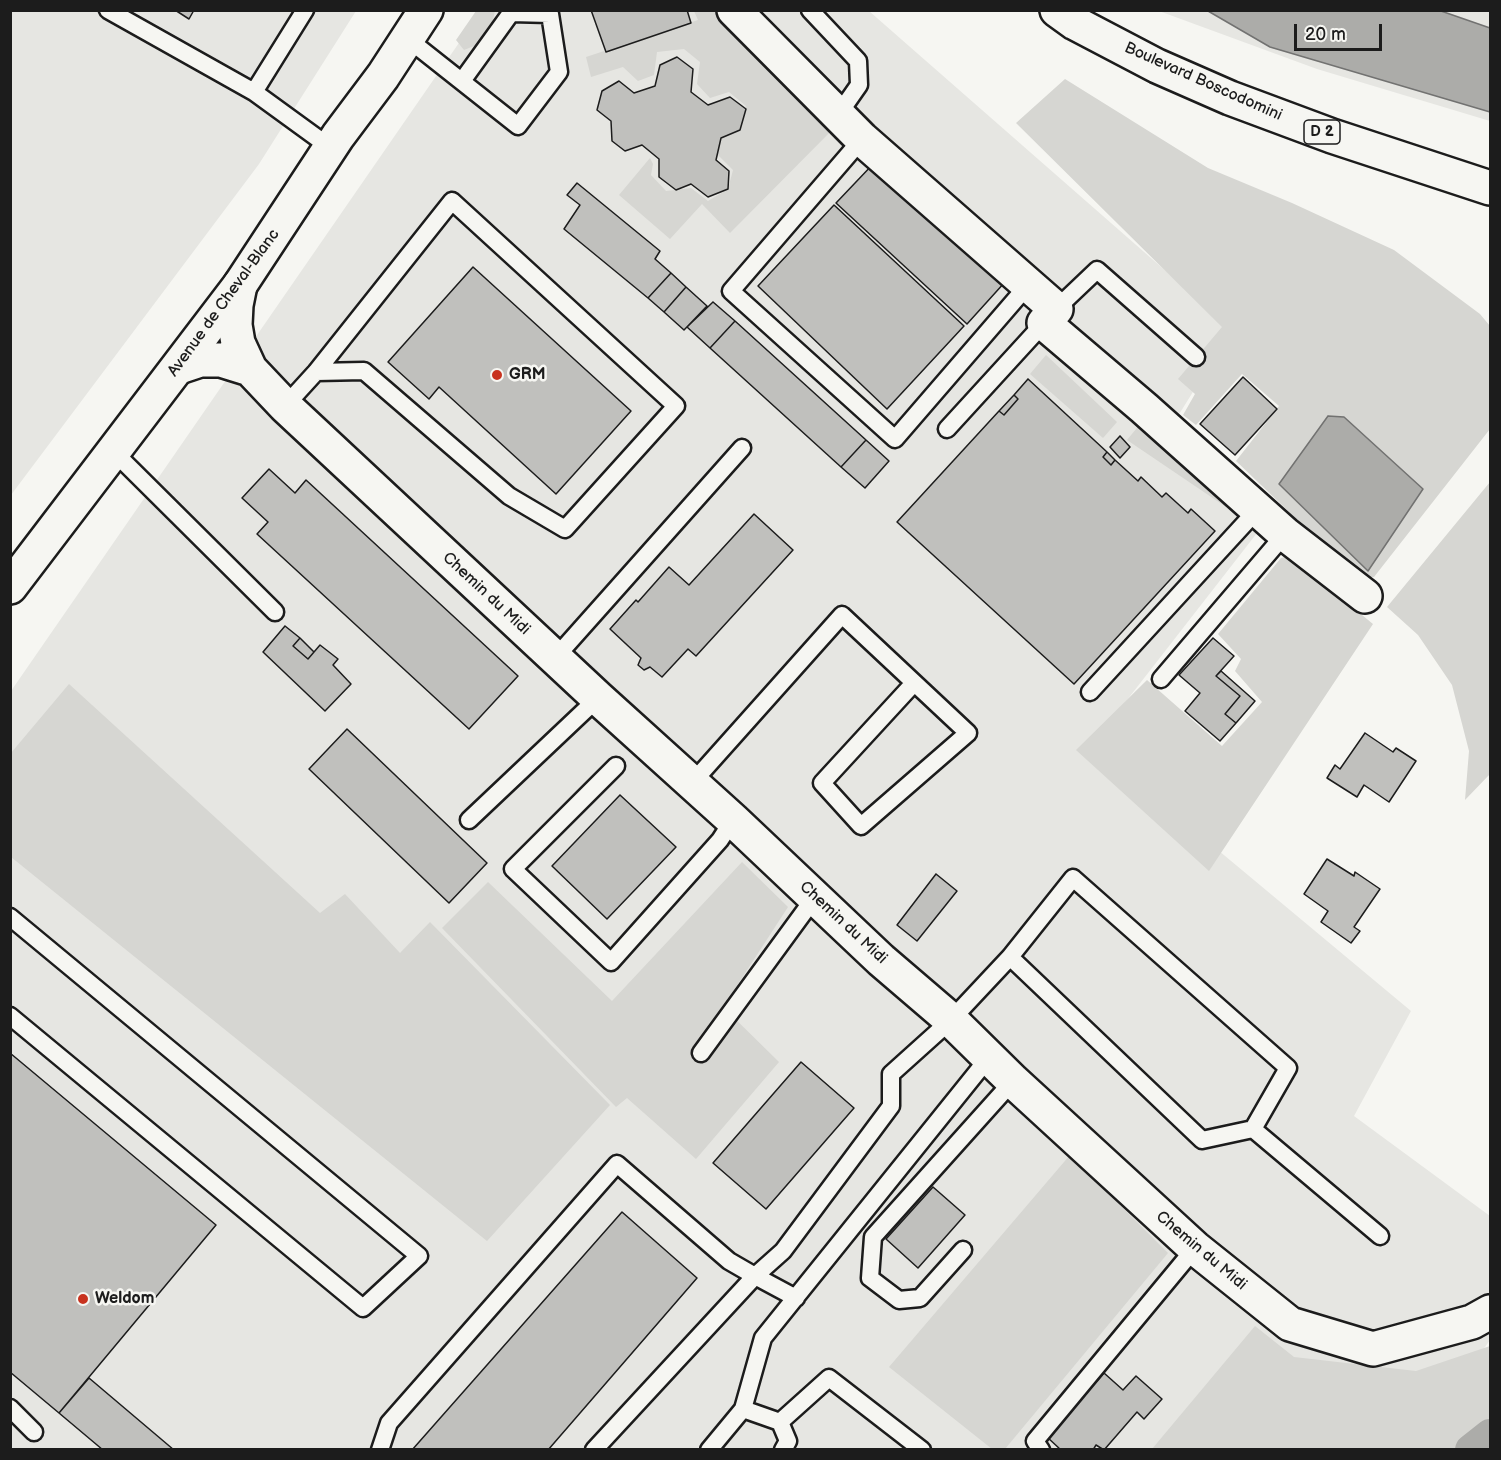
<!DOCTYPE html>
<html>
<head>
<meta charset="utf-8">
<style>
	body { margin:0 }
	#map { position:relative; width:1501px; height:1460px; overflow:hidden; background:#f6f6f2; font-family:"Balsamiq Sans",sans-serif }
	canvas { display:block }
	.frame { position:absolute; inset:0; border:12px solid #1c1c1c; pointer-events:none }
	.scale { position:absolute; left:1294px; top:24px; width:88px; height:27px; box-sizing:border-box; border:3px solid #1c1c1c; border-top:0; padding-left:8px; font-size:18px; line-height:21px; white-space:nowrap; color:#1c1c1c; -webkit-text-stroke:4px #f6f6f2; paint-order:stroke }
</style>
</head>
<body>
<div id="map">
<canvas width="1501" height="1460"></canvas>
<div class="frame"></div>
<div class="scale">20 m</div>
</div>
<script>
const c = document.querySelector('canvas').getContext('2d');
c.lineJoin = 'round';
function fill(path, color) {
  c.fillStyle = color;
  c.fill(path, 'evenodd');
}
function toPath(rows) {
  const path = new Path2D();
  for (const r of rows) {
    path.moveTo(r[0], r[1]);
    for (let i = 2; i < r.length; i += 2) path.lineTo(r[i], r[i + 1]);
  }
  return path;
}
function trace(path, color, width, dash) {
  c.strokeStyle = color;
  c.lineWidth = width;
  c.lineCap = dash ? 'butt' : 'round';
  c.setLineDash(dash || []);
  c.stroke(path);
}
function label(font, color, halo, rows, align = 'center') {
  c.font = font + ' "Balsamiq Sans",sans-serif';
  c.lineWidth = 5;
  c.setLineDash([]);
  c.textBaseline = 'middle';
  c.strokeStyle = halo;
  c.fillStyle = color;
  for (const [text, x, y, turn = 0] of rows) {
    c.save();
    c.translate(x, y);
    c.rotate((+turn || 0) * Math.PI / 180);
    c.textAlign = isNaN(turn) ? turn : align;
    if (halo) c.strokeText(text, 0, 0);
    c.fillText(text, 0, 0);
    c.restore();
  }
}
fill(toPath([
	[11,11,356,11,259,164,11,495],
	[481,11,869,11,1232,329,1178,416,1278,506,1092,745,1411,1011,1354,1116,1490,1216,1490,1340,1446,1402,1395,1449,11,1450,11,691],
	[1159,11,1490,11,1490,121,1317,69]
]), '#e6e6e2');
fill(toPath([
	[476,11,495,11,490,33,479,44,464,50,456,40],
	[694,11,719,11,839,123,730,233,702,204,670,239,619,195,650,158,653,164,651,175,666,191,691,188,708,201,728,189,733,170,718,155,721,138,740,130,746,106,729,92,710,98,697,84,700,62,684,49,657,52,654,75,638,81,623,67,591,77,586,57,698,20],
	[1065,79,1208,168,1292,203,1394,250,1480,314,1490,326,1490,429,1374,577,1358,578,1236,461,1279,406,1242,374,1196,425,1183,415,1195,394,1178,379,1222,327,1016,123],
	[1046,355,1117,422,1103,438,1030,374],
	[1146,417,1229,491,1226,507,1127,440],
	[1490,482,1490,774,1465,800,1469,751,1452,685,1418,635,1387,607],
	[1290,556,1373,624,1209,871,1076,750,1147,680,1222,746,1262,702,1235,671,1241,659,1218,634,1281,558],
	[69,684,320,913,345,894,400,953,430,922,610,1105,487,1241,11,857,11,753],
	[742,862,788,907,723,1007,779,1062,696,1159,627,1098,616,1107,442,928,488,882,612,1001],
	[1070,1155,1168,1253,1005,1449,992,1449,889,1367],
	[1255,1326,1294,1357,1416,1371,1490,1346,1490,1429,1462,1449,1152,1449]
]), '#d6d6d2');
const water = toPath([
	[1208,11,1441,11,1490,28,1490,112,1270,47,1208,11],
	[1328,416,1344,417,1423,489,1368,571,1279,484,1328,416]
]);
fill(water, '#acaca9');
trace(water, '#727271', 1.5);
trace(toPath([
	[1471,1450,1490,1435]
]), '#acaca9', 32);
const building = toPath([
	[175,10,194,10,189,19,175,10],
	[591,10,687,10,691,23,606,52,591,10],
	[677,57,693,69,691,92,708,105,730,97,746,109,740,130,721,138,716,160,729,171,728,189,708,197,691,184,676,190,659,177,659,159,642,145,625,151,612,141,611,121,597,110,602,91,619,81,634,93,655,86,660,65,677,57],
	[875,162,1005,282,967,324,836,203,875,162],
	[577,183,660,251,655,259,671,273,648,298,564,229,580,205,567,195,577,183],
	[834,205,964,326,887,409,758,286,834,205],
	[473,267,631,411,556,494,439,387,429,399,388,362,473,267],
	[671,273,686,287,664,312,648,298,671,273],
	[686,287,707,306,684,330,664,312,686,287],
	[713,302,735,321,710,348,687,327,713,302],
	[735,321,866,440,841,467,710,348,735,321],
	[1243,377,1277,409,1235,455,1200,424,1243,377],
	[1028,379,1107,452,1103,457,1111,465,1115,460,1138,481,1141,477,1162,497,1166,493,1188,513,1191,509,1215,531,1074,684,897,522,999,411,1004,415,1018,399,1014,395,1028,379],
	[1014,395,1018,399,1004,415,999,411,1014,395],
	[1120,436,1130,447,1120,458,1110,447,1120,436],
	[866,440,889,461,865,488,841,467,866,440],
	[1107,452,1115,460,1111,465,1103,457,1107,452],
	[269,469,295,493,306,480,518,676,469,729,257,534,268,522,242,498,269,469],
	[754,514,793,550,696,656,688,649,662,677,650,667,644,670,638,665,641,658,610,629,636,600,638,602,669,567,689,585,754,514],
	[285,626,300,638,293,646,308,659,320,645,338,659,333,665,351,684,325,711,263,652,285,626],
	[300,638,314,652,308,659,293,646,300,638],
	[1213,638,1234,656,1216,676,1240,696,1225,714,1236,723,1220,741,1185,711,1200,693,1179,675,1213,638],
	[1221,671,1255,701,1236,723,1225,714,1240,696,1216,676,1221,671],
	[347,729,487,863,449,903,309,769,347,729],
	[1365,733,1393,752,1396,748,1416,761,1389,802,1364,785,1357,797,1327,778,1335,765,1340,769,1365,733],
	[620,795,676,847,607,919,552,866,620,795],
	[1327,859,1354,876,1355,872,1380,889,1354,927,1360,931,1351,943,1321,922,1328,911,1304,894,1327,859],
	[936,874,957,891,917,941,897,925,936,874],
	[10,1053,216,1225,59,1413,10,1372,10,1053],
	[801,1062,854,1108,766,1209,713,1163,801,1062],
	[933,1187,965,1215,918,1268,886,1239,933,1187],
	[622,1212,697,1278,548,1450,412,1450,622,1212],
	[1104,1373,1123,1390,1136,1376,1162,1399,1144,1419,1137,1412,1104,1450,1096,1445,1093,1450,1061,1450,1047,1437,1104,1373],
	[89,1378,174,1450,103,1450,59,1413,89,1378]
]);
fill(building, '#c0c0bd');
trace(building, '#1c1c1c', 1.5);
const lane = toPath([
	[108,10,254,92],
	[305,10,254,92,320,140],
	[810,10,858,61,859,85,838,115],
	[408,39,518,126,559,72,550,14,511,13,462,81],
	[862,139,731,291,895,439,1028,285],
	[1056,309,1097,270,1196,357],
	[285,406,316,372,452,201,676,406,565,529,509,496,364,371,316,372],
	[947,429,1044,323],
	[114,452,275,612],
	[555,658,742,448],
	[1161,679,1285,534],
	[1090,692,1258,509],
	[616,766,513,869,611,962,720,840,733,820],
	[692,783,842,615,968,733,861,826,822,783,914,683],
	[469,820,598,698],
	[10,917,419,1256,363,1308,10,1016],
	[701,1053,815,897],
	[1253,1129,1380,1236],
	[963,1250,920,1298,899,1300,870,1278,873,1237,1013,1081],
	[10,1408,34,1432],
	[780,1422,829,1378,922,1450],
	[380,1450,389,1423,617,1164,729,1261,755,1276,783,1251,891,1106,891,1074,951,1020,1010,957,1073,878,1288,1068,1253,1129,1202,1140,1010,957],
	[594,1450,755,1276,796,1298],
	[709,1450,743,1409],
	[783,1450,788,1441,780,1422,743,1409,763,1338,990,1056],
	[1041,1450,1035,1441,1195,1248]
]);
const street = toPath([
	[734,10,862,139,1056,309,1044,323,1144,408,1285,534,1365,596],
	[240,285,236,305,235,325,238,343,250,369,285,406,598,698,733,820,881,960,951,1020,1013,1081,1195,1248,1290,1324,1373,1349,1472,1322,1490,1312],
	[179,367,200,360,221,360,250,369]
]);
const secondary = toPath([
	[10,587,240,285,338,136,383,76,426,10]
]);
const primary = toPath([
	[1057,10,1075,23,1157,66,1230,98,1332,136,1490,188]
]);
trace(lane, '#1c1c1c', 21);
trace(street, '#1c1c1c', 38);
trace(secondary, '#1c1c1c', 38);
trace(primary, '#1c1c1c', 38);
trace(lane, '#f6f6f2', 16);
trace(street, '#f6f6f2', 33);
trace(secondary, '#f6f6f2', 33);
trace(primary, '#f6f6f2', 33);
for (const [x, y, r, color] of [
	[497,375,6,"#c8321e"],
	[83,1299,6,"#c8321e"]
]) {
  const dot = new Path2D();
  dot.arc(x, y, r, 0, 2 * Math.PI);
  c.fillStyle = color;
  c.fill(dot);
  trace(dot, '#f6f6f2', 2);
}
for (const [x, y, w] of [
	[1322,132,36]
]) {
  const box = new Path2D();
  box.roundRect(x - w / 2, y - 12, w, 24, 4.5);
  c.fillStyle = '#f6f6f2';
  c.fill(box);
  trace(box, '#1c1c1c', 1.5);
}
label('bold 15px', '#1c1c1c', null, [
	["D 2",1322,132]
]);
label('16px', '#1c1c1c', '#f6f6f2', [
	["Boulevard Boscodomini",1203,82,24],
	["Avenue de Cheval-Blanc",224,303,-54],
	["Chemin du Midi",486,594,43],
	["Chemin du Midi",843,923,43],
	["Chemin du Midi",1201,1251,40]
]);
label('bold 16px', '#1c1c1c', '#f6f6f2', [
	["GRM",509,375],
	["Weldom",95,1299]
], 'left');
</script>
</body>
</html>
